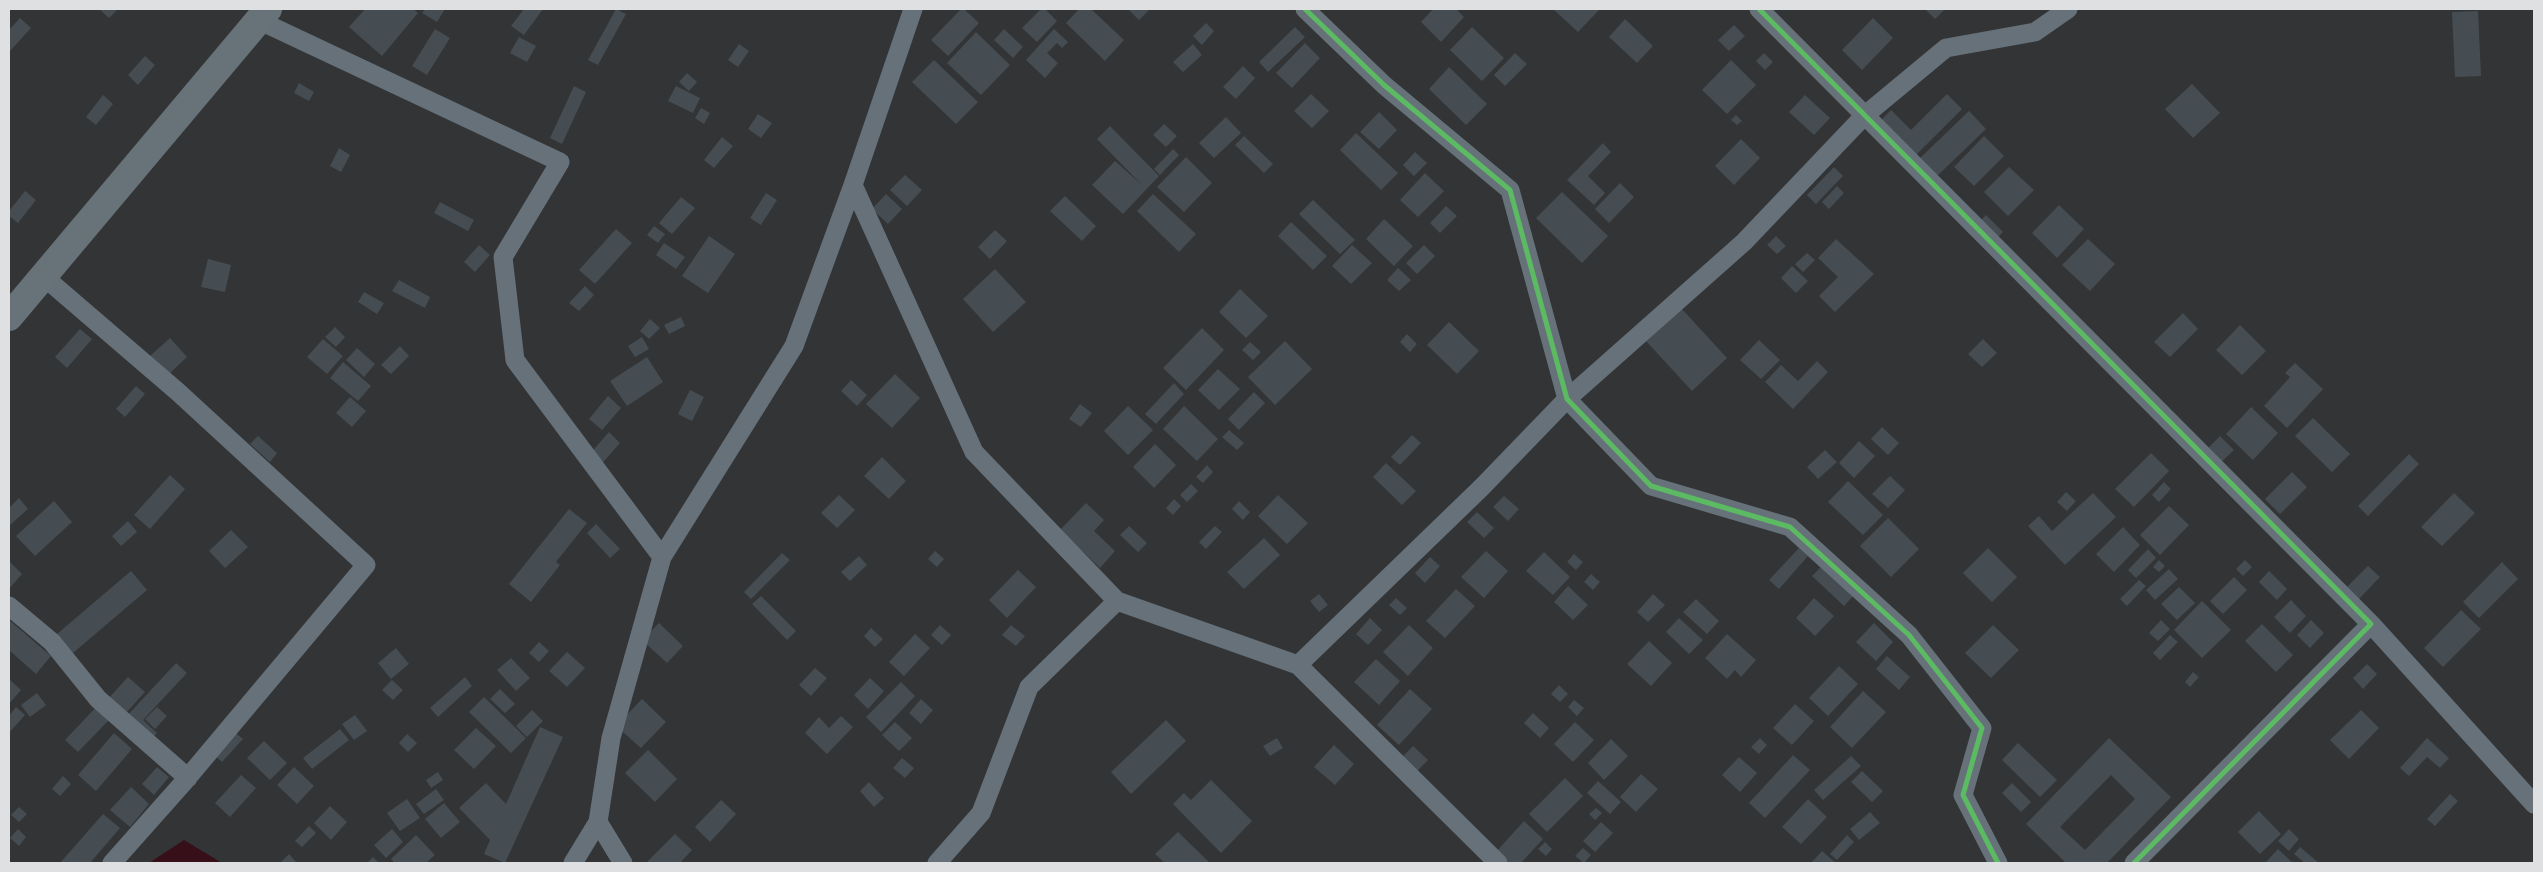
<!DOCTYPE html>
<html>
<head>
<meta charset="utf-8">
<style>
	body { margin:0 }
	#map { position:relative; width:2543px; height:872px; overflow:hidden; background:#323435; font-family:Arial,sans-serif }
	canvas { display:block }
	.frame { position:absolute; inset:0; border:10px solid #dee0e1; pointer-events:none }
</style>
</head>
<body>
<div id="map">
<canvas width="2543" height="872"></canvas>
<div class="frame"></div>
</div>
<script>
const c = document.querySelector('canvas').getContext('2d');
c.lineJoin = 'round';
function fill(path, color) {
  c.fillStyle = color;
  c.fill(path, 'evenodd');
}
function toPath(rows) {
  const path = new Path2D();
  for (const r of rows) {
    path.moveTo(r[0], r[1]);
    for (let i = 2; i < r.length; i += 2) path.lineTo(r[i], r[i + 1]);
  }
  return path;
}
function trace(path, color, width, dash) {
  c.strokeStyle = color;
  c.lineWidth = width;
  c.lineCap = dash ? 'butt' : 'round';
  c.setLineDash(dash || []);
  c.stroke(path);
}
fill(toPath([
	[184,840,222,863,149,863]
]), '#360f19');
fill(toPath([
	[99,9,118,9,109,18],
	[365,9,413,9,418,13,382,56,349,27],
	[425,9,445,9,437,22,422,13],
	[524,9,543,9,524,35,511,26],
	[616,9,626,14,598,65,588,60],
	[961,9,964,9,979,23,948,56,931,40],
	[1041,9,1045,9,1057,21,1037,42,1022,28],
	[1079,9,1091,9,1124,40,1105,61,1066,23],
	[1128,9,1150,9,1139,20],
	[1433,9,1456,9,1464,17,1441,42,1421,22],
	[1553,9,1600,9,1578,32],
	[1927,9,1945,9,1935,19,1926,10],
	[2478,11,2481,76,2455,77,2452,12],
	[20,18,31,28,10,51,9,30],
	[1873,18,1893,38,1862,70,1842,50],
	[1625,19,1653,46,1637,63,1609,37],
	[1206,23,1214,31,1202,45,1193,36],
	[1734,25,1745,36,1729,51,1718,40],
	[1295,27,1305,37,1268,72,1259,62],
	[1472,27,1504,58,1482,81,1450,50],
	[435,29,450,38,427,75,412,66],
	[1004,29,1023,47,1013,58,994,40],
	[1054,29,1068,42,1062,48,1057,43,1047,53,1058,63,1045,78,1026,60],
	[976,32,1010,65,981,95,947,63],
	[519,37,536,46,527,62,510,53],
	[1305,43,1320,58,1292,88,1276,73],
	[739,44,749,51,738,67,728,60],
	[1193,44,1202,55,1183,72,1173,62],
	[1515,53,1527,64,1505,86,1494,75],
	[1764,53,1773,62,1765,70,1756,61],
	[145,56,155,65,138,85,128,75],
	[934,60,978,102,956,124,912,82],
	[1731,60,1756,85,1727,114,1702,90],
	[1243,66,1255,78,1236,99,1223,87],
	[1449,67,1487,104,1466,125,1429,89],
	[687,73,697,82,689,91,679,82],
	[299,83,314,92,309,101,294,93],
	[2192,84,2220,113,2193,138,2165,109],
	[574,86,586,92,562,144,550,138],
	[676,86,700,98,693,113,668,101],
	[1311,94,1329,111,1312,128,1294,111],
	[1947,94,1962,109,1916,155,1881,120,1891,110,1911,130],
	[103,95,113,104,96,125,86,117],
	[1805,95,1830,118,1814,135,1789,112],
	[701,108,710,113,704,124,695,118],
	[1969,111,1986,129,1936,177,1919,159],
	[1379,112,1397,130,1379,149,1360,132],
	[758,114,772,123,761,138,748,129],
	[1736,115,1742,121,1737,125,1731,120],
	[1226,117,1241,133,1214,158,1199,143],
	[1164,124,1177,136,1166,147,1153,135],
	[1110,126,1159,176,1123,214,1092,185,1115,161,1142,185,1097,139],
	[1356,133,1398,173,1381,190,1340,150],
	[1244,136,1273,164,1264,173,1235,145],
	[1984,136,2004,156,1974,186,1954,167],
	[722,137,733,146,714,168,704,160],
	[1741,139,1760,158,1734,185,1715,166],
	[1603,143,1611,152,1588,176,1605,193,1594,205,1567,180],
	[339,148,350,155,341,172,330,166],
	[1173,149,1179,155,1160,175,1154,169],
	[1415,152,1427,163,1414,176,1403,165],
	[1186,157,1212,183,1184,212,1157,187],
	[1834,167,1843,176,1816,204,1807,195],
	[2009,167,2034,190,2008,216,1984,192],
	[1425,173,1444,191,1418,217,1400,200],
	[905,175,922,190,907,206,890,190],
	[1620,183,1634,197,1609,223,1595,209],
	[1837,186,1844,193,1829,209,1822,202],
	[25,191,36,200,18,223,9,216,9,211],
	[1562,192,1608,236,1582,263,1536,218],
	[766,193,777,200,761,225,750,218],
	[886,194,902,209,888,224,872,209],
	[1153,194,1196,234,1179,252,1137,211],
	[1065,196,1096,226,1082,241,1050,211],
	[681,197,695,208,672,234,659,223],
	[1313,200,1355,240,1340,254,1299,214],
	[440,202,474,220,468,231,434,213],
	[2059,205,2084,229,2057,258,2032,233],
	[1446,206,1457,216,1440,233,1430,223],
	[1986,215,2003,232,1997,238,1980,221],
	[1384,219,1413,246,1394,266,1366,239],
	[1291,222,1327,256,1313,270,1278,236],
	[654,226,665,234,658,243,647,235],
	[616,229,632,243,595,284,579,270],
	[995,230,1007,241,990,259,978,247],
	[709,236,735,254,708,293,682,276],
	[1776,236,1786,246,1777,254,1767,245],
	[1836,239,1874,274,1835,312,1819,296,1838,277,1818,258],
	[2088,239,2115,264,2090,291,2062,265],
	[664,243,685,257,676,269,656,255],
	[479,245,490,255,475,272,464,262],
	[1352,245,1372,263,1351,284,1332,266],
	[1424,245,1435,256,1417,274,1406,263],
	[1807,253,1815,260,1803,272,1795,264],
	[208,259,231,265,225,292,201,287],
	[1792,266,1808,281,1796,293,1781,278],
	[1398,268,1411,280,1399,291,1387,280],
	[995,269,1026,302,993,332,963,299],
	[399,280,430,297,425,308,392,291],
	[585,286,594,295,579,311,569,303],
	[1240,289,1268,316,1246,338,1219,312],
	[364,292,384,303,377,314,358,302],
	[1681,308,1727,358,1692,391,1646,341],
	[2183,313,2198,329,2170,357,2154,342],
	[681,317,685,326,669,334,664,325],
	[650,319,660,328,649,339,640,331],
	[1449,322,1479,351,1457,374,1427,345],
	[2240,325,2266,351,2242,375,2216,350],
	[335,327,345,337,336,347,325,337],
	[1202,328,1224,350,1186,390,1163,368],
	[80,329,92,339,67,368,55,357],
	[1407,334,1417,344,1410,352,1400,342],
	[642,337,649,349,635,357,628,346],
	[170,338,187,357,168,375,150,356],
	[323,339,343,356,327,374,307,357],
	[1983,339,1997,353,1982,367,1968,354],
	[1759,340,1780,360,1761,379,1740,360],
	[1285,341,1312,369,1275,405,1248,377],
	[1250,342,1261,352,1253,360,1242,350],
	[400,346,409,356,391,374,381,365],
	[357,348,375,364,364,377,346,360],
	[647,357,663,382,627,406,610,381],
	[1817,361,1828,372,1793,409,1765,382,1781,365,1798,381],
	[343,362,371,386,358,401,330,378],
	[2295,363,2323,389,2287,428,2264,406,2290,377,2285,373],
	[1218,369,1240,389,1219,410,1198,390],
	[895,374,920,398,892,428,866,404],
	[851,380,867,395,857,406,841,391],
	[1174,383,1184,394,1156,424,1145,414],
	[136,386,145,394,125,417,116,409],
	[690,390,704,397,692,421,678,414],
	[1254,392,1265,403,1239,430,1228,419],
	[608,396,621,408,602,430,589,419],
	[350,397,366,411,352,427,336,413],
	[1080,404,1092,413,1081,427,1069,419],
	[1128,406,1153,430,1128,455,1104,431],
	[1184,406,1218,439,1197,461,1163,429],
	[2251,407,2278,433,2253,460,2226,434],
	[2313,418,2350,454,2332,472,2295,436],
	[1882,427,1899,443,1888,455,1871,439],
	[1229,430,1244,443,1237,450,1222,437],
	[609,432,620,443,599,467,588,456],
	[1412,435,1421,443,1400,465,1391,457],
	[258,436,277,453,270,462,250,444],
	[2220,436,2234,450,2218,465,2205,451],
	[1859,441,1875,456,1854,478,1839,463],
	[1155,444,1176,465,1154,488,1133,467],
	[1825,450,1837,462,1818,479,1807,467],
	[2151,453,2169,471,2134,507,2115,489],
	[2409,454,2419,464,2368,516,2358,506],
	[882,457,906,481,889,499,864,476],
	[1386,463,1416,491,1402,505,1373,477],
	[1207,465,1213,472,1203,483,1196,477],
	[2292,472,2307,487,2280,514,2265,499],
	[170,475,185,489,150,529,134,515],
	[1890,476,1905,490,1888,508,1872,494],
	[1848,481,1883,515,1863,535,1828,502],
	[2164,482,2171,489,2159,502,2152,495],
	[1191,484,1198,491,1187,502,1180,495],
	[2066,492,2076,501,2067,511,2057,502],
	[2093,493,2116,517,2065,565,2028,526,2039,516,2052,531],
	[2454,493,2475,513,2442,546,2421,527],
	[839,495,855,510,837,528,821,513],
	[1278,495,1308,523,1287,544,1258,516],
	[1504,496,1519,509,1508,521,1493,507],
	[19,498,28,509,9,526,9,508],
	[1174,499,1181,506,1173,515,1166,508],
	[54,501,72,522,35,556,16,536],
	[1239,501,1250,512,1243,520,1232,509],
	[1086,503,1104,520,1094,531,1115,551,1100,568,1060,530],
	[2169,506,2189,525,2160,555,2140,535],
	[569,509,587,523,556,562,560,565,531,602,509,584],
	[1477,512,1494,528,1484,538,1467,522],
	[1888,518,1919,549,1891,577,1860,546],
	[128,521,137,532,121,546,112,536],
	[596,524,620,549,610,558,587,533],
	[1129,526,1147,543,1138,552,1120,535],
	[1215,526,1222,532,1206,549,1199,542],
	[2123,527,2140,545,2114,572,2096,554],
	[231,530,248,547,225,568,209,551],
	[1264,538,1280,555,1244,589,1227,572],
	[1799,548,1808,556,1779,589,1769,580],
	[1988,548,2017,577,1992,602,1963,573],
	[2148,549,2156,558,2136,578,2128,570],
	[935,551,944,559,937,567,928,559],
	[1486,551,1508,571,1484,598,1461,577],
	[1544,552,1570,577,1553,595,1526,571],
	[782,553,790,560,751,599,744,592],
	[1574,554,1583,562,1576,570,1567,562],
	[859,556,867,565,850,581,841,572],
	[1430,557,1440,566,1425,583,1415,573],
	[2159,560,2165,566,2159,572,2153,567],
	[2245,560,2252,567,2243,576,2236,569],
	[9,561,22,574,9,589],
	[2502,562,2518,579,2479,618,2463,602],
	[1822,566,1854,595,1844,606,1812,576],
	[2368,566,2380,577,2359,599,2347,587],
	[2169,569,2178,579,2155,600,2146,590],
	[1018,570,1036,587,1007,618,989,600],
	[131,571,147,590,73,653,57,634],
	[2269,571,2287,589,2277,600,2259,582],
	[1591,574,1600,582,1593,590,1584,582],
	[2234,577,2247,590,2223,614,2210,601],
	[2139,580,2146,586,2127,606,2120,599],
	[1568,586,1588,605,1573,620,1554,602],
	[2179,587,2195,603,2177,620,2161,604],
	[1456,589,1475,606,1445,638,1426,621],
	[1319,594,1328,605,1319,612,1310,601],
	[1653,594,1665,605,1648,622,1637,612],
	[761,596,796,631,787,640,752,604],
	[1396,598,1407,608,1400,615,1389,605],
	[1814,598,1834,616,1815,636,1796,618],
	[1696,599,1719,621,1707,634,1683,612],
	[2291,600,2306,616,2290,633,2274,617],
	[2202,601,2231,630,2202,658,2174,630],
	[2461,610,2481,629,2443,667,2424,648],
	[1370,618,1382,630,1368,645,1356,634],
	[1679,618,1703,640,1689,654,1666,632],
	[9,620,51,656,36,674,9,650],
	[2161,620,2170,629,2158,641,2149,633],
	[2311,620,2324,633,2310,648,2297,635],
	[659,623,683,646,667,663,642,640],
	[1874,623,1893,642,1876,661,1856,642],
	[2262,624,2293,655,2276,672,2245,641],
	[940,625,951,635,942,645,931,635],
	[1011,625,1025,636,1016,646,1002,635],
	[1409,625,1433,648,1408,676,1383,652],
	[1993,625,2019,650,1991,678,1965,653],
	[871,628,883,639,875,647,864,636],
	[915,634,930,648,904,676,889,662],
	[1727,634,1756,660,1741,677,1735,670,1727,679,1705,658],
	[2170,635,2178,642,2160,660,2153,653],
	[1649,641,1672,663,1651,686,1627,664],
	[539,642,549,651,539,662,529,653],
	[396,648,409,664,391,679,378,663],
	[567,652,585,668,567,687,549,671],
	[1887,656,1910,677,1899,690,1876,669],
	[511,658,530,678,516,691,497,670],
	[1376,659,1400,681,1379,705,1354,682],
	[176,663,187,673,143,720,157,733,150,741,125,718],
	[2367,664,2377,674,2363,689,2353,678],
	[1839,666,1858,684,1828,716,1809,698],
	[815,668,827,678,811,696,799,685],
	[2193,672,2199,677,2190,687,2185,682],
	[128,677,145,692,125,714,108,699],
	[465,677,472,686,438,717,430,708],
	[870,678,884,691,868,709,854,695],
	[9,679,21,690,9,704],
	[392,680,403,690,393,700,382,690],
	[901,682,915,696,881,732,866,717],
	[1559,685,1568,694,1560,702,1551,694],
	[500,689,515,704,505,713,490,699],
	[1410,689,1432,709,1399,745,1377,725],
	[1863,691,1886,712,1852,748,1830,727],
	[37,693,46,705,30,717,21,705],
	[484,697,526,738,511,753,469,712],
	[642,699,666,722,641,748,616,726],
	[921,699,933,710,921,724,909,713],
	[1574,700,1584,708,1577,716,1568,707],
	[1795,704,1814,721,1792,745,1773,728],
	[98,705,111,718,78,752,65,740],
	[16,707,25,715,9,733,9,716],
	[157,707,167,716,155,729,145,719],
	[532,710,543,721,527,737,516,726],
	[2361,710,2379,728,2349,759,2330,740],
	[1533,713,1549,728,1540,738,1524,723],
	[355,715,367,731,354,740,342,724],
	[841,716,853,727,827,754,805,733,819,717,829,728],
	[1166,720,1186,741,1131,794,1111,772],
	[895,722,912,738,899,751,882,735],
	[1575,722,1594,740,1573,762,1554,744],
	[540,727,563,737,505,863,484,854,490,840,459,808,486,783,506,804],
	[476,728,496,746,474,769,454,750],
	[340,729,349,740,312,769,303,758],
	[233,731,243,739,222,762,213,754],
	[114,733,132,749,96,791,78,775],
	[407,734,417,743,408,752,399,743],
	[1277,738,1283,748,1270,756,1263,746],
	[1760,738,1767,745,1759,754,1751,747],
	[2109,738,2171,797,2107,863,2066,863,2026,824],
	[2111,775,2135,799,2085,850,2060,827],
	[2427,738,2449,758,2440,768,2427,757,2409,776,2400,768],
	[1611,739,1628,756,1604,780,1588,763],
	[264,741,287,763,270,780,247,758],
	[2018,743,2057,780,2040,797,2002,760],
	[1334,745,1354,764,1335,785,1314,767],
	[1413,746,1428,760,1417,771,1402,757],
	[648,750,677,779,655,802,625,773],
	[1793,755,1810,770,1765,818,1749,803],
	[1851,756,1861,766,1823,800,1814,790],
	[1739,757,1757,773,1740,792,1722,775],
	[902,758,914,768,905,778,893,768],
	[157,767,169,777,154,795,142,784],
	[294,767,314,786,297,804,277,785],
	[1862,771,1883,791,1872,802,1851,782],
	[438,772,443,780,431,788,426,780],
	[1641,774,1658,789,1636,812,1620,797],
	[241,775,256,788,230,817,215,803],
	[63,776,71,784,60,796,52,789],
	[1565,778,1583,796,1547,832,1529,814],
	[1211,780,1252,821,1221,853,1173,804,1184,793,1191,800],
	[1598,781,1621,802,1610,814,1587,793],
	[869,782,884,798,874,807,860,791],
	[2012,783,2031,802,2021,812,2002,793],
	[131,787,149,804,130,827,110,810],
	[436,789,444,800,424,814,416,804],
	[2450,794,2458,801,2435,826,2427,819],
	[407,799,420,818,400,831,387,813],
	[1808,799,1827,817,1801,844,1782,827],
	[721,800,736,814,710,842,695,827],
	[444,803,460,822,441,838,425,819],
	[330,806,347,822,331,840,314,823],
	[19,807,27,814,19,822,11,815],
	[1596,808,1602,813,1595,820,1589,814],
	[2259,811,2281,834,2260,854,2238,832],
	[1870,812,1880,823,1859,840,1850,829],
	[103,814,120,828,90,863,60,863],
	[1524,821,1543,839,1521,863,1504,863,1494,854],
	[1601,822,1613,833,1595,852,1583,841],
	[309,826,316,833,302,847,295,841],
	[18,829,26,837,19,846,10,838],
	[392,829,403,842,386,858,374,845],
	[2289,829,2299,839,2289,851,2278,841],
	[1178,832,1209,862,1207,863,1165,863,1155,854],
	[675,834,692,850,680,863,646,863],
	[416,835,435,855,426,863,395,863,391,859],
	[1847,835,1854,842,1837,860,1830,854],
	[1545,842,1552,849,1546,856,1538,849],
	[2300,847,2319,863,2305,863,2294,854],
	[1583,848,1591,855,1584,863,1575,856],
	[2278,849,2293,863,2265,863],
	[1822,851,1836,863,1811,863],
	[289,854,296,862,280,863],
	[373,857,379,863,367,863]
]), '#454d53');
trace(toPath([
	[1305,9,1384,85,1510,190,1567,399,1651,486,1790,527,1909,635,1982,728,1963,795,1998,863],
	[1759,9,2371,624,2134,863],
	[258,20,560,162,503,257,515,360,662,557],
	[853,185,974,452,1117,601,1298,665,1498,863],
	[43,276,178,392,366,565,184,782,112,863],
	[9,606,52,642,98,699,188,778],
	[2371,624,2534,804],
	[1298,665,1482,487,1567,399,1744,242,1864,116,1946,48,2035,32,2068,9],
	[598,822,623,863],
	[573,863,598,822,611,738,662,557,794,346,853,185,913,9],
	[937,863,981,813,1029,687,1117,601]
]), '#66717a', 19);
trace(toPath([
	[9,317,268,9]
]), '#687279', 28);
trace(toPath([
	[1305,9,1384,85,1510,190,1567,399,1651,486,1790,527,1909,635,1982,728,1963,795,1998,863],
	[1759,9,2371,624,2134,863]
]), '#5cba63', 5);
</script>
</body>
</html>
